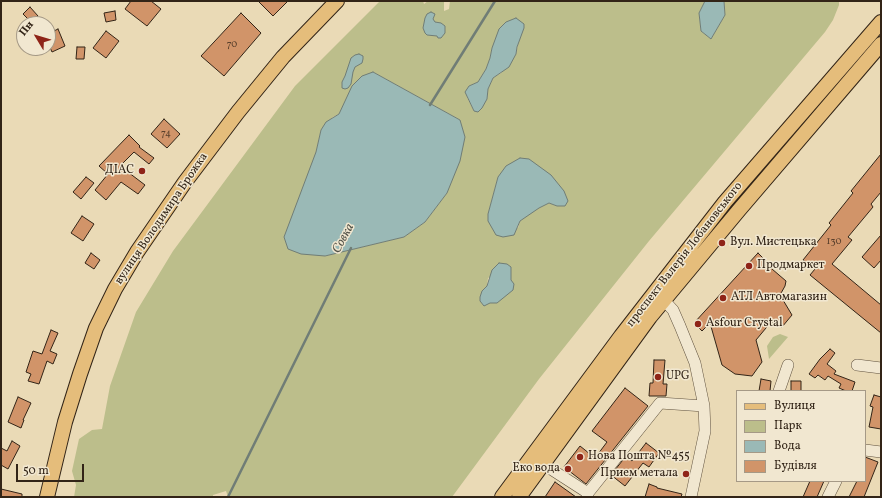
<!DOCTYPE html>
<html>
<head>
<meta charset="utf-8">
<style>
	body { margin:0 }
	#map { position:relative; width:882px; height:498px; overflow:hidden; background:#eadab6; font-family:Vollkorn,serif }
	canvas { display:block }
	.frame { position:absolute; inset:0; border:2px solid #322417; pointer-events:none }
	.legend { position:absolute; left:736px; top:390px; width:130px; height:92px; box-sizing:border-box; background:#f1e7d0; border:1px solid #a59986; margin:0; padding:5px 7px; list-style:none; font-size:12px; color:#322417 }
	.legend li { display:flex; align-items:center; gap:8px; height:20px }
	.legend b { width:20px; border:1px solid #a59986 }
	.north { position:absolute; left:16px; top:16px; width:40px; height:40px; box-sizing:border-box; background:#f1e7d0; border:1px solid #a59986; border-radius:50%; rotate:308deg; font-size:11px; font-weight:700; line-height:16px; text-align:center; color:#322417 }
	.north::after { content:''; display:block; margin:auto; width:14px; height:18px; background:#8f2418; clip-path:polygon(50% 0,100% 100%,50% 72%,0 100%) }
	.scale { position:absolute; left:16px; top:464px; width:68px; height:18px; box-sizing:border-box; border:2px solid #322417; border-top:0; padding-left:5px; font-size:12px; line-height:14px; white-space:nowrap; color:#322417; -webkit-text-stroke:3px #f1e7d0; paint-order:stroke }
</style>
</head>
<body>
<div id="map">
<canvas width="882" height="498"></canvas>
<div class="frame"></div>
<ul class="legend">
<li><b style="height:5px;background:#e5bd7b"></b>Вулиця</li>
<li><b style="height:11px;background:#bcbe8b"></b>Парк</li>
<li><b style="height:11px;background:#9ab9b6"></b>Вода</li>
<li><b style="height:11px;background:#d19469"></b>Будівля</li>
</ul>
<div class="north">Пн</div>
<div class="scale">50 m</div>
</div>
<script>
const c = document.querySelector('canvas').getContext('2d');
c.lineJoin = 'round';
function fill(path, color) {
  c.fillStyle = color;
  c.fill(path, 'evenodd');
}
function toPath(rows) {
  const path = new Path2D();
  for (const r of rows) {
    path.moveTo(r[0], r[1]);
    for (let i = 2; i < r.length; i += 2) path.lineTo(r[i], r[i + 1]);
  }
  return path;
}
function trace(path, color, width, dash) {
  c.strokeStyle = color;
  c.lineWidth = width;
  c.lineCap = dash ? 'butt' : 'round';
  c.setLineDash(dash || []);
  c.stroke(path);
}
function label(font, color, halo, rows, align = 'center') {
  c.font = font + ' Vollkorn,serif';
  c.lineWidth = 3;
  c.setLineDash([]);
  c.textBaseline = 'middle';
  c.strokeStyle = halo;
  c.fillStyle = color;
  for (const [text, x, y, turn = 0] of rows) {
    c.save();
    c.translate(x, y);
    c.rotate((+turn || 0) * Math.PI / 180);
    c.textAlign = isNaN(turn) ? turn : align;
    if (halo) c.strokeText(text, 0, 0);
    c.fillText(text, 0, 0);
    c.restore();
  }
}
fill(toPath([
	[380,1,423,1,424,4,428,1,444,1,444,11,449,9,450,1,705,1,699,13,701,31,711,39,725,15,724,1,839,1,839,5,833,20,825,32,649,241,539,379,452,497,228,497,226,491,213,495,213,497,74,497,76,485,72,471,79,439,92,430,102,429,110,386,136,312,173,251,295,86],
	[519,38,516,54,501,73,493,78,488,89,487,99,474,111,467,97,469,86,478,82,486,69,490,58,492,48],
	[373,72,460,120,447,193,425,222,404,237,325,256,316,152,321,130,333,117,339,114],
	[498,177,557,206,549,203,531,212,520,221,518,228,488,214],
	[511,267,511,280,497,303,490,303,482,291,487,286,488,278],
	[780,334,788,337,769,359,767,346,773,337]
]), '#bcbe8b');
const water = toPath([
	[705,1,724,1,725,15,711,39,701,31,699,13,705,1],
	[431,12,435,14,433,19,435,22,441,23,445,26,445,33,441,38,438,38,437,36,427,35,425,33,423,28,425,18,427,14,431,12],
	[516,18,524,24,524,28,517,47,516,54,509,67,493,78,488,89,487,99,482,108,478,112,474,111,465,92,469,86,478,82,486,69,490,58,492,48,499,29,506,22,516,18],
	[359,54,363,56,363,59,362,63,355,67,353,72,351,84,348,88,345,89,342,88,342,82,345,76,351,58,355,55,359,54],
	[373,72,460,120,465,137,460,161,447,193,425,222,404,237,325,256,301,254,288,249,284,237,316,152,321,130,326,122,339,114,352,86,362,76,373,72],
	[520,158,529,159,551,175,564,191,568,201,565,206,557,206,549,203,539,208,520,221,514,235,503,237,496,235,488,221,488,214,498,177,506,166,520,158],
	[499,263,507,264,511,267,511,280,514,284,513,290,497,303,490,303,484,306,480,301,480,297,482,291,487,286,492,270,499,263]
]);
fill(water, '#9ab9b6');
trace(water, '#707d76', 1);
trace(toPath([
	[430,105,495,1],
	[228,497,351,248]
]), '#707d76', 2.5);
const building = toPath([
	[131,1,151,1,161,9,147,26,125,9,131,1],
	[258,1,288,1,273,16,258,1],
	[30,7,38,16,31,22,23,14,30,7],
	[115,11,116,20,106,22,104,13,115,11],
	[241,13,261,33,224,76,201,56,241,13],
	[58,29,65,46,52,52,48,43,48,34,58,29],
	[106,31,119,41,106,58,93,48,106,31],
	[77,47,85,47,84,59,76,59,77,47],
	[164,119,180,134,167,148,151,134,164,119],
	[129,135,140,146,139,147,154,158,149,164,134,152,120,166,145,185,138,194,121,182,106,200,95,190,108,174,99,166,129,135],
	[881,154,881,192,871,204,873,207,848,237,852,240,832,264,881,305,881,333,810,275,815,269,803,260,831,225,829,223,853,193,851,191,881,154],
	[86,177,94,183,81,199,73,192,86,177],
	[82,216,94,224,83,241,71,233,82,216],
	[881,235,881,260,874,268,862,257,881,235],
	[91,253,100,260,94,269,85,263,91,253],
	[758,253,766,261,765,263,786,281,785,286,780,295,792,315,782,327,771,322,756,340,762,362,752,376,735,374,722,365,710,323,702,331,694,323,758,253],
	[51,330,58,333,50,351,57,354,53,364,47,361,39,384,28,381,31,374,26,372,33,351,42,354,51,330],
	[830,349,835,353,827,364,836,371,834,374,855,382,852,391,846,391,839,388,841,384,828,376,825,380,818,375,815,378,809,374,820,359,830,349],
	[654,360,665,360,663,384,667,384,666,396,649,396,650,383,653,383,654,360],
	[761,379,771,381,770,391,759,391,761,379],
	[791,381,801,381,801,391,791,391,791,381],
	[625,388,648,406,586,484,564,467,580,446,595,458,607,442,592,431,625,388],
	[874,395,881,397,881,429,869,427,873,407,870,406,874,395],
	[18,397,31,403,23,420,24,420,21,428,8,422,18,397],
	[12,441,20,446,8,469,1,465,1,448,7,451,12,441],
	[646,443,659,453,649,467,643,463,625,486,611,475,626,456,632,461,646,443],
	[865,457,878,462,864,497,849,497,857,481,865,481,865,457],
	[810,481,824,481,817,497,803,497,810,481],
	[555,482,576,497,545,497,555,482],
	[649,484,657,487,657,488,682,494,681,497,645,497,649,484],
	[1,489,22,494,22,497,1,497,1,489]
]);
fill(building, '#d19469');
trace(building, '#322417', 1);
const minor = toPath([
	[660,296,673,310,680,326,695,363,704,406,705,431,691,497],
	[857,365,881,368],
	[779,391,788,365],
	[865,450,881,452],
	[543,464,588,493],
	[587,497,588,493,660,403,704,406],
	[828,497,836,481]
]);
const major = toPath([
	[47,497,65,422,80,374,96,328,115,289,137,252,185,182,238,112,283,57,337,1],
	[502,497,621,336,725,202,881,22],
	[519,497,650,317,739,210,881,44]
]);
trace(minor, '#60523f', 12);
trace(major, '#322417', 16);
trace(minor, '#f1e7d0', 11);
trace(major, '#e5bd7b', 14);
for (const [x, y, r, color] of [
	[142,171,4,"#8f2418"],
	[722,243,4,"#8f2418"],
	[749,266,4,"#8f2418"],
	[723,298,4,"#8f2418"],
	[698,324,4,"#8f2418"],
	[658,377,4,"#8f2418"],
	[580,457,4,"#8f2418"],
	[568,469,4,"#8f2418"],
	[686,474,4,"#8f2418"]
]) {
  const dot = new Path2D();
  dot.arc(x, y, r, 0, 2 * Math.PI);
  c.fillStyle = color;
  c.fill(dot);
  trace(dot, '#f1e7d0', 1.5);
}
label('10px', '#5a402c', null, [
	["70",232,45],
	["74",166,134],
	["130",834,242]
]);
label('12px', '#322417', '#f1e7d0', [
	["ДІАС",134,171,"right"],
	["Вул. Мистецька",730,243],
	["Продмаркет",757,266],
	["АТЛ Автомагазин",731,298],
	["Asfour Crystal",706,324],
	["UPG",666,377],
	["Нова Пошта №455",588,457],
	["Еко вода",560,469,"right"],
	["Прием метала",678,474,"right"]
], 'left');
label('12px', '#322417', '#f1e7d0', [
	["вулиця Володимира Брожка",162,219,-56],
	["проспект Валерія Лобановського",685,255,-52]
]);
label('italic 13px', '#515147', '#f1e7d0', [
	["Совка",344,239,-62]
]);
</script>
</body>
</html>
